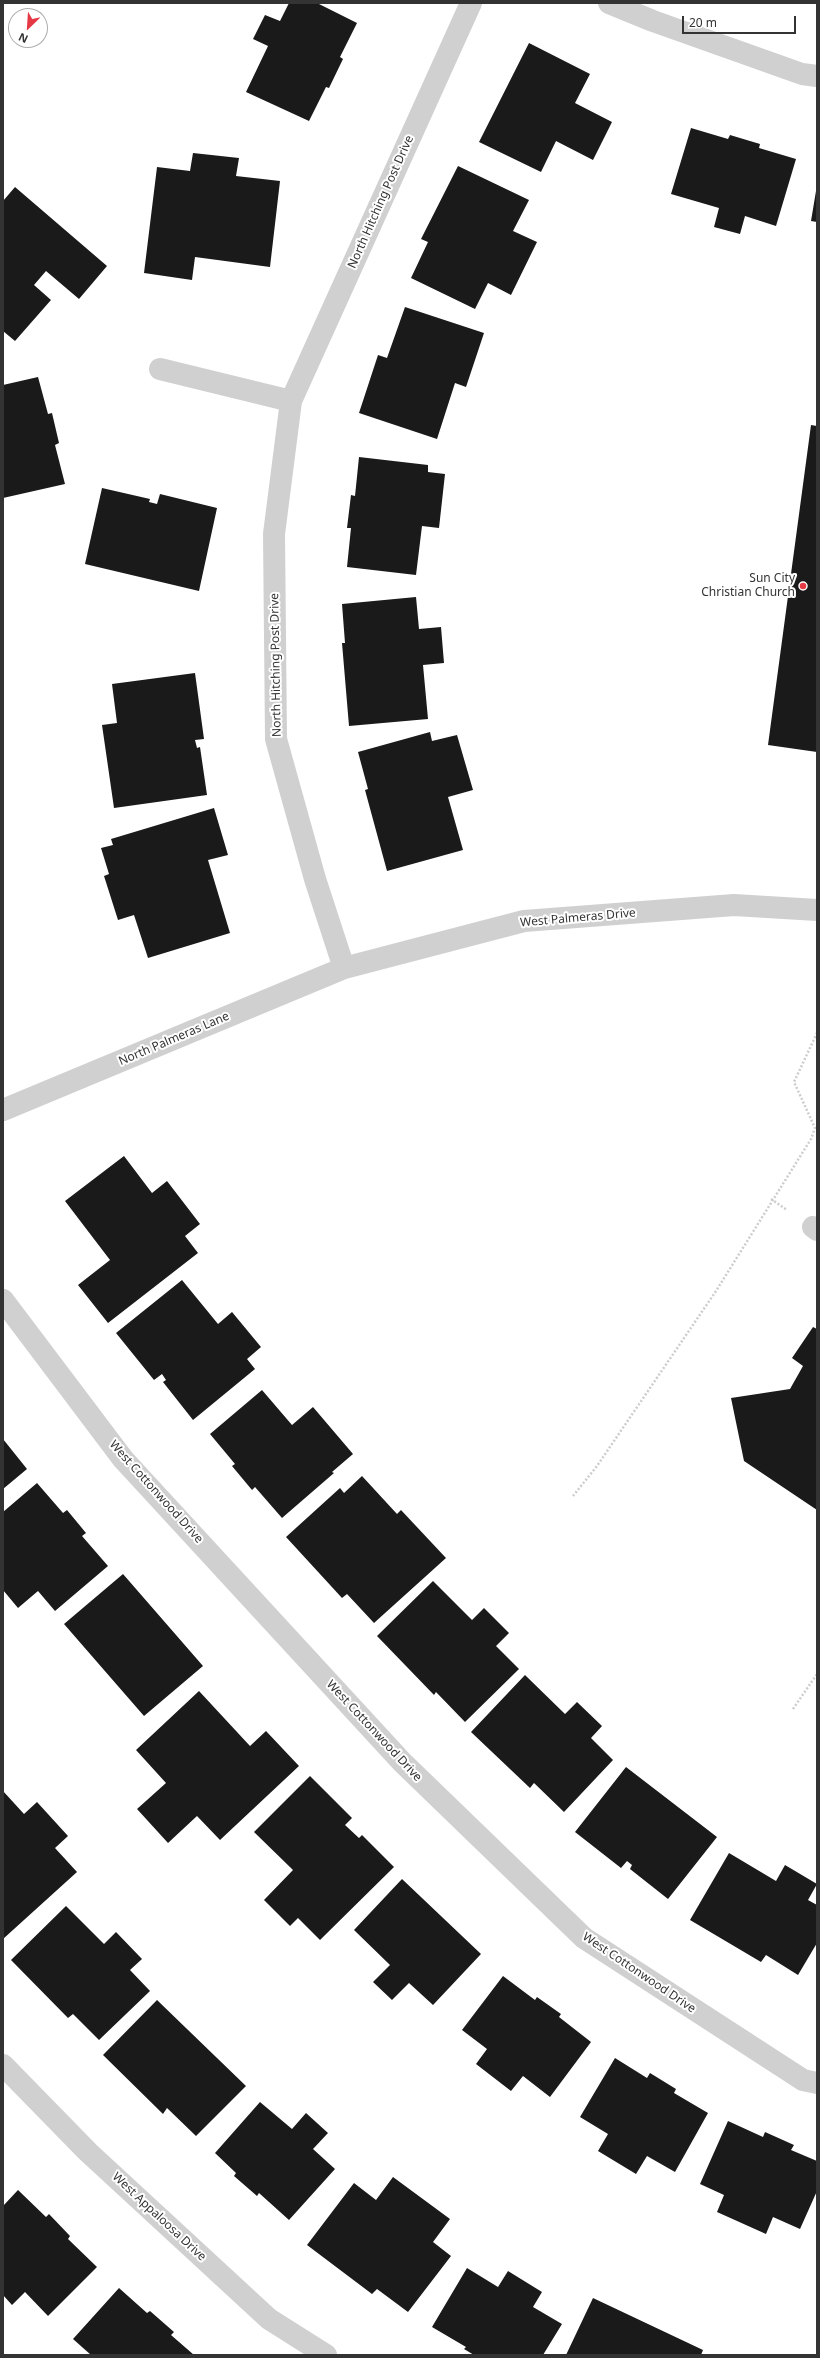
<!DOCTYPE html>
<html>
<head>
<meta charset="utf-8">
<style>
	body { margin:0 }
	#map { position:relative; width:820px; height:2358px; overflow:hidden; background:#fff; font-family:"Noto Sans",sans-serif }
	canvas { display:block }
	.frame { position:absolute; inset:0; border:4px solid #333; pointer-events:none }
	.north { position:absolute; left:8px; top:8px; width:40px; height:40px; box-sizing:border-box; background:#fff; border:1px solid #adadad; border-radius:50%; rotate:205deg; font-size:11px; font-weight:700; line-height:16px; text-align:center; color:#333 }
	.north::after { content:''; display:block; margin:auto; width:14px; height:18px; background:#e63946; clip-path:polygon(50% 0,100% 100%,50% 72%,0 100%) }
	.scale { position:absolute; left:682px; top:16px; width:114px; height:18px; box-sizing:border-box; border:2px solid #333; border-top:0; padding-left:5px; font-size:12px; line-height:14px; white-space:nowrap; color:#333; -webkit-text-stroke:3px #fff; paint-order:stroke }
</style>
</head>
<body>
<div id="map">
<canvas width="820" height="2358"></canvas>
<div class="frame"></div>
<div class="north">N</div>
<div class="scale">20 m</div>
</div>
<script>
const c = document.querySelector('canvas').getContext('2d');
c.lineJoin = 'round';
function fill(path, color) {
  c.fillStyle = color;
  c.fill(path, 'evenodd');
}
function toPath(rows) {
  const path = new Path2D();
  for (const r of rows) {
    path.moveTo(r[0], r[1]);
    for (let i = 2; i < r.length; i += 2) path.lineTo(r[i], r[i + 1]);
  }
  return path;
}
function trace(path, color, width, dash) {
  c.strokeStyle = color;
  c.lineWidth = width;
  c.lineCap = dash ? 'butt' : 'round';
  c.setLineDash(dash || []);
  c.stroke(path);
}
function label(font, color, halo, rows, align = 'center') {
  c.font = font + ' "Noto Sans",sans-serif';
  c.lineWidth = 4;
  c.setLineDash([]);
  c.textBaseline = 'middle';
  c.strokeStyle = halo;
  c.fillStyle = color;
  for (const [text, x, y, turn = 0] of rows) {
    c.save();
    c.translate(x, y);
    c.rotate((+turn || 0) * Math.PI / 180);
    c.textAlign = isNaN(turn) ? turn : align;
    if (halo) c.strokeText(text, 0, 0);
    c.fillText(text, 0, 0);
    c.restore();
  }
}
fill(toPath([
	[289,3,317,3,357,23,340,57,343,59,329,88,326,87,309,121,246,92,268,46,253,39,265,15,280,21],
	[529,43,590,74,575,103,612,122,593,160,556,141,541,172,479,142],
	[691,128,728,139,730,135,760,144,759,148,796,159,776,226,745,216,740,234,714,227,719,208,671,194],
	[193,153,239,158,236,176,280,181,270,267,195,257,192,280,144,273,157,167,190,171],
	[458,166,529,200,513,231,537,242,511,295,488,283,475,309,411,278,428,242,421,239],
	[15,187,107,266,79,299,46,271,34,285,51,300,15,341,3,331,3,201],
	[816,191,817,191,817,222,811,221],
	[405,307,484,333,466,387,455,383,437,439,359,413,378,355,387,358],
	[38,377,48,414,52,413,59,443,55,445,65,484,3,498,3,385],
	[811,425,817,426,817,752,768,745],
	[359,457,428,465,428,472,445,474,439,528,422,526,416,575,347,567,351,528,347,528,351,495,355,496],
	[102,488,150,499,149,502,157,504,160,494,217,508,199,591,85,564],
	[416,597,419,629,441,627,444,663,423,665,428,719,349,726,342,643,345,643,342,604],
	[195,673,204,739,195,740,197,748,200,747,207,795,114,808,102,725,117,723,112,684],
	[430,732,432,741,457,735,473,790,448,797,463,850,387,871,365,790,368,789,358,752],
	[214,808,228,855,208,860,230,933,148,958,134,915,118,920,104,876,109,874,101,848,113,845,111,839],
	[124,1156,152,1193,167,1181,200,1224,185,1236,198,1253,108,1323,78,1285,110,1260,65,1201],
	[182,1280,218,1324,232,1312,261,1347,247,1359,255,1369,193,1420,163,1382,166,1380,162,1374,154,1380,116,1333],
	[813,1327,817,1329,817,1510,744,1461,731,1398,790,1389,803,1366,792,1358],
	[262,1390,292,1425,313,1407,353,1454,332,1472,334,1473,282,1518,255,1487,252,1490,232,1466,235,1464,210,1434],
	[3,1439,27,1469,3,1489],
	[362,1476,397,1514,401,1510,446,1558,374,1623,347,1594,342,1598,286,1537,340,1488,344,1493],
	[37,1483,63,1513,67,1510,86,1533,82,1536,108,1566,55,1611,38,1591,18,1608,3,1590,3,1512],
	[123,1574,203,1666,144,1716,64,1624],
	[433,1581,472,1620,484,1608,509,1633,496,1646,519,1669,465,1722,436,1692,434,1695,377,1636],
	[525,1675,565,1714,577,1702,602,1726,591,1738,613,1760,564,1812,534,1783,530,1788,471,1732],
	[199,1691,250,1746,266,1731,299,1766,220,1840,197,1816,168,1843,137,1809,166,1783,136,1750],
	[626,1767,717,1837,668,1899,630,1869,632,1865,627,1861,621,1868,575,1832],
	[310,1776,352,1818,345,1825,359,1838,362,1835,394,1867,320,1940,298,1918,290,1926,264,1900,293,1870,254,1832],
	[3,1791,24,1814,37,1802,68,1836,55,1848,77,1872,3,1939],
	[729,1853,776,1881,785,1865,817,1884,808,1900,817,1905,817,1943,798,1975,766,1955,761,1962,690,1920],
	[402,1879,481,1954,433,2005,409,1983,392,2000,373,1982,390,1965,354,1930],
	[66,1906,104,1944,116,1932,142,1959,130,1970,150,1991,99,2040,73,2014,68,2018,11,1960],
	[503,1976,535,2000,537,1997,561,2014,559,2017,591,2042,550,2097,523,2076,511,2091,476,2064,487,2049,462,2030],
	[157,2000,246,2086,196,2136,167,2108,163,2114,103,2055],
	[615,2058,647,2078,650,2073,676,2089,674,2093,708,2113,675,2172,647,2156,636,2174,598,2151,608,2134,580,2117],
	[260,2102,292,2129,306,2113,328,2133,313,2149,335,2169,289,2220,259,2193,257,2196,234,2176,236,2173,215,2153],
	[728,2121,763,2137,765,2132,794,2145,791,2150,817,2161,817,2191,800,2229,773,2217,766,2234,717,2212,724,2195,700,2184],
	[393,2177,450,2219,433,2242,451,2256,408,2312,377,2289,372,2294,307,2245,354,2183,376,2200],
	[18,2190,46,2217,49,2214,70,2236,68,2239,97,2267,48,2316,25,2292,12,2305,3,2295,3,2206],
	[467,2268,498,2287,508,2271,542,2292,533,2307,562,2324,543,2355,474,2355,464,2349,466,2347,432,2327],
	[119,2288,147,2313,150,2311,174,2332,171,2335,194,2355,91,2355,73,2339],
	[593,2298,703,2350,701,2355,566,2355]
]), '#1a1a1a');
trace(toPath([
	[771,1199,787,1210],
	[573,1496,597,1466,716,1291,811,1139,815,1128,794,1082,817,1033],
	[793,1709,817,1674]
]), '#cdcdcd', 2.5, [2, 2]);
trace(toPath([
	[609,3,653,21,802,74,817,76],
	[160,369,291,401],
	[344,968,315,879,276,739,274,534,291,401,471,3],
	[3,1110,344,968,524,921,734,905,817,910],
	[813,1227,817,1230],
	[3,1300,123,1459,402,1762,584,1938,803,2080,817,2083],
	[3,2065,88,2152,269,2319,326,2355]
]), '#d0d0d0', 22);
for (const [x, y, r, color] of [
	[803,586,4,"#e63946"]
]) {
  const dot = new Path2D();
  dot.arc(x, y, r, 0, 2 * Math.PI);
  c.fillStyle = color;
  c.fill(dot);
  trace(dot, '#fff', 1.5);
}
label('12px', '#333', '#fff', [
	["North Hitching Post Drive",381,202,-66],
	["North Hitching Post Drive",276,665,-91],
	["West Palmeras Drive",578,918,-5],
	["North Palmeras Lane",174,1039,-23],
	["West Cottonwood Drive",156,1492,48],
	["West Cottonwood Drive",374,1731,47],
	["West Cottonwood Drive",639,1973,34],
	["West Appaloosa Drive",159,2217,43]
]);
label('12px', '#333', '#fff', [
	["Sun City",795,579],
	["Christian Church",795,593]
], 'right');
</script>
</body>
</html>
